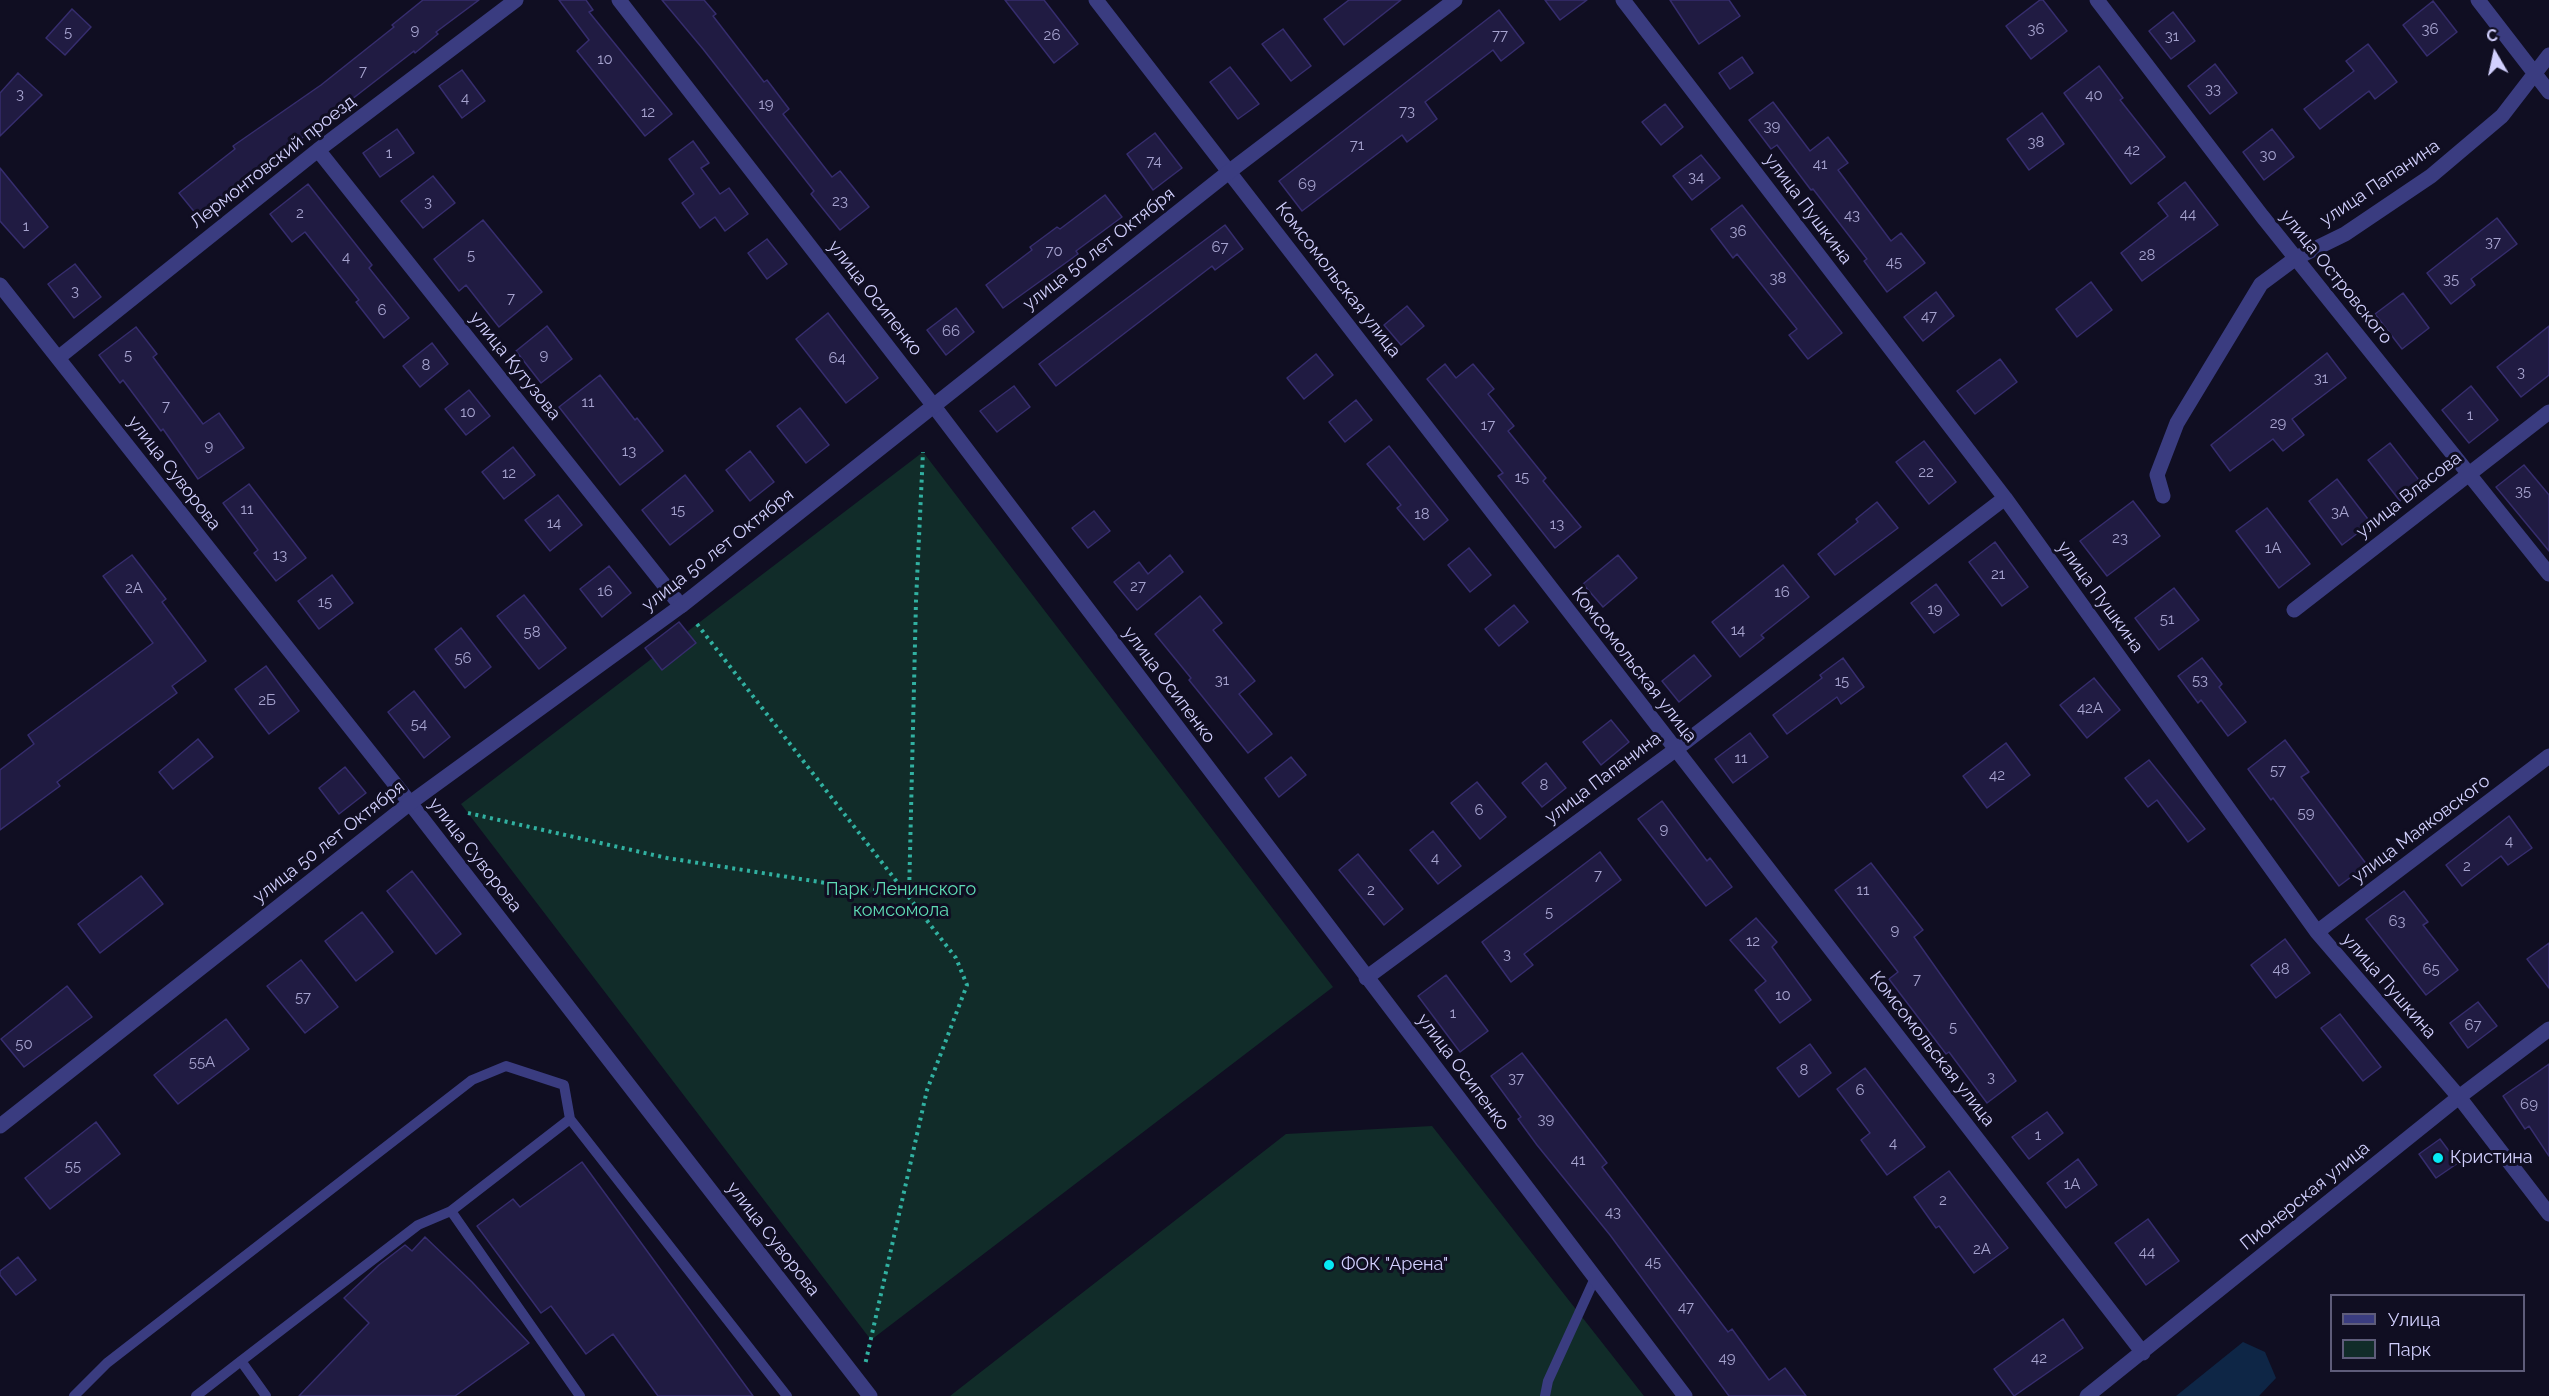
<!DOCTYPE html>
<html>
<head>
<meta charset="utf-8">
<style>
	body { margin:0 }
	#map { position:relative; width:2549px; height:1396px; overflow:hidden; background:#100e22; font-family:Raleway,sans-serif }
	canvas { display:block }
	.legend { position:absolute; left:2330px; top:1294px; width:195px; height:78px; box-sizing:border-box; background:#100e22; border:2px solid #5e5c7a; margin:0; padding:8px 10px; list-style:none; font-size:18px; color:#d2d0fe }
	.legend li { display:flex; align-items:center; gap:12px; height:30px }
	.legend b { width:30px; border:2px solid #5e5c7a }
	.north { position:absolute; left:2465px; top:24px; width:60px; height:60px; -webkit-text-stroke:4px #100e22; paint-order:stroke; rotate:351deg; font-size:16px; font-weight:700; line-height:24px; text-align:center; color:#d2d0fe }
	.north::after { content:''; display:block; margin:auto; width:21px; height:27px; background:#d2d0fe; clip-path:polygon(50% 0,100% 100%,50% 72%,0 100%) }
</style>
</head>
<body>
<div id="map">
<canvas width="2549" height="1396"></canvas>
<ul class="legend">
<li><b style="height:8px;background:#3a3c80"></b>Улица</li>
<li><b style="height:16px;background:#112c29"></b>Парк</li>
</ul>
<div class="north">С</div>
</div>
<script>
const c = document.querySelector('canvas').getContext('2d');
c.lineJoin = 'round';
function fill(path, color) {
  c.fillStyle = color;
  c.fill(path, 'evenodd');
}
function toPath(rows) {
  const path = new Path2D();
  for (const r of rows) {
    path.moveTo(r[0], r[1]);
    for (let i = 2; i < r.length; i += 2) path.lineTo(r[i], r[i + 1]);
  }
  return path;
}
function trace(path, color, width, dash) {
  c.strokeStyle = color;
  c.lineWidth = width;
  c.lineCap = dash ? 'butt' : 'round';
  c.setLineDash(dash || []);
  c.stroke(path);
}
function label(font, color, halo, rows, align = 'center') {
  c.font = font + ' Raleway,sans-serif';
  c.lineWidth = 6;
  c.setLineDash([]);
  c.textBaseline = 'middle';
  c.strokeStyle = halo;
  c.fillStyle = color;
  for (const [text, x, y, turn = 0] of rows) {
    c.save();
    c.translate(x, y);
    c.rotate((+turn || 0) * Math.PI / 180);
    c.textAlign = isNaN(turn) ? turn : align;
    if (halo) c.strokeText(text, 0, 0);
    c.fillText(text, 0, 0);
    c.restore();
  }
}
fill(toPath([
	[923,452,1333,987,871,1340,461,804],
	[1432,1126,1644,1396,950,1396,1286,1134]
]), '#112c29');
fill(toPath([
	[2243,1342,2265,1352,2276,1378,2259,1396,2176,1396]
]), '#0e2646');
const building = toPath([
	[423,0,479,0,436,32,438,34,415,53,414,51,289,148,290,150,235,191,236,192,201,220,179,193,235,149,233,146,321,85,394,27,392,25,423,0],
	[559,0,586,0,593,10,589,12,672,114,645,136,577,51,589,40,559,0],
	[662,0,704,0,716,14,713,16,764,82,767,80,789,109,783,114,832,177,840,171,869,207,840,230,811,194,814,191,703,49,662,0],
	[1005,0,1044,0,1078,44,1054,63,1005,0],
	[1349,0,1401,0,1344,45,1324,19,1349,0],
	[1545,0,1587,0,1560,20,1545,0],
	[1670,0,1729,0,1740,16,1699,44,1670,0],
	[2040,0,2043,0,2067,31,2031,59,2006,26,2040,0],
	[2433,1,2457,32,2427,56,2403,25,2433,1],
	[72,9,91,27,65,55,46,38,72,9],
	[1499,10,1524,43,1501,61,1493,50,1425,102,1437,119,1407,142,1402,135,1302,211,1279,181,1499,10],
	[2173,12,2195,41,2171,59,2149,31,2173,12],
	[1283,29,1311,66,1291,81,1262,44,1283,29],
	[2368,44,2397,82,2375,99,2369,91,2320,129,2304,109,2354,71,2346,61,2368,44],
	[1742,57,1753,73,1730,89,1719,73,1742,57],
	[2215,64,2237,93,2210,114,2188,86,2215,64],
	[2099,66,2123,98,2120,100,2165,157,2131,184,2064,93,2099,66],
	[1230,67,1259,104,1238,119,1210,82,1230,67],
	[462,70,485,101,462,118,439,86,462,70],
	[18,73,42,95,0,136,0,93,18,73],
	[1773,102,1810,151,1828,137,1848,163,1838,170,1891,241,1901,233,1925,263,1887,292,1864,261,1867,259,1813,189,1811,190,1777,145,1771,149,1749,120,1773,102],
	[1665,104,1683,127,1661,145,1642,122,1665,104],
	[2042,113,2064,144,2029,170,2007,139,2042,113],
	[397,129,414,153,380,177,363,153,397,129],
	[2272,129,2294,157,2264,180,2243,152,2272,129],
	[1155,133,1182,168,1153,190,1127,154,1155,133],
	[693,141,709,163,701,168,720,194,729,188,748,214,725,231,715,217,700,228,682,203,694,194,669,159,693,141],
	[1701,155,1720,178,1692,200,1673,176,1701,155],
	[0,168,48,227,24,248,0,221,0,168],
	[433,176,455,203,423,228,401,201,433,176],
	[2185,182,2218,225,2142,281,2121,253,2168,216,2158,203,2185,182],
	[308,184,372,265,369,268,409,318,384,338,356,302,359,300,305,232,292,242,270,214,308,184],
	[1105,195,1122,217,1076,251,1078,254,1003,308,986,285,1032,250,1030,247,1057,227,1060,229,1105,195],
	[1742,205,1842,333,1808,359,1789,335,1797,329,1737,254,1733,258,1711,229,1742,205],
	[2497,218,2517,244,2471,279,2475,285,2451,304,2427,273,2497,218],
	[483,220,542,292,499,327,466,285,459,291,434,259,483,220],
	[1225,225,1243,249,1215,270,1212,266,1056,386,1039,364,1225,225],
	[767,239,787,264,767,279,748,253,767,239],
	[75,264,101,297,74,318,48,284,75,264],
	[2091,282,2112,310,2077,337,2056,309,2091,282],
	[1936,292,1954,316,1923,341,1904,317,1936,292],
	[2403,293,2429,328,2402,349,2375,314,2403,293],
	[1407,306,1424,326,1401,345,1384,325,1407,306],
	[956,308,974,332,946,355,927,330,956,308],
	[828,313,878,378,846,403,796,339,828,313],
	[547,326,572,359,541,383,516,351,547,326],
	[2549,326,2549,375,2521,397,2497,367,2549,326],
	[136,327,157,354,153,357,203,424,219,413,244,448,198,479,163,429,161,431,123,380,120,383,99,355,136,327],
	[432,343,448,364,420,387,403,366,432,343],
	[2327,353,2346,378,2292,419,2304,435,2283,451,2273,439,2230,471,2211,445,2327,353],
	[1316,354,1333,375,1304,399,1287,378,1316,354],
	[2000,359,2017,382,1975,414,1957,391,2000,359],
	[1445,364,1456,378,1473,364,1494,389,1488,394,1514,426,1508,431,1546,478,1543,481,1581,527,1555,548,1498,476,1503,473,1427,379,1445,364],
	[600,375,635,420,637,418,663,451,620,485,559,407,600,375],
	[1014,386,1030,407,997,432,980,411,1014,386],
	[2471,386,2498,420,2469,443,2442,410,2471,386],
	[469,390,490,416,466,435,445,409,469,390],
	[1356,400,1372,420,1345,442,1329,422,1356,400],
	[800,408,829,445,806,463,777,426,800,408],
	[1924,441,1956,482,1929,504,1896,462,1924,441],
	[2390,443,2422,484,2400,501,2368,460,2390,443],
	[1389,446,1448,520,1424,540,1397,508,1401,505,1367,464,1389,446],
	[513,447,535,475,504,499,482,472,513,447],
	[750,451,774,482,750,501,726,470,750,451],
	[2524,465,2549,495,2549,551,2496,487,2524,465],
	[685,475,713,511,670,545,642,510,685,475],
	[2337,479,2371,523,2342,545,2309,501,2337,479],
	[249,484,306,558,276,581,254,553,258,550,223,503,249,484],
	[558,495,582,525,550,551,525,520,558,495],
	[2133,501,2160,536,2107,576,2080,541,2133,501],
	[1877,502,1898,528,1835,575,1818,554,1858,522,1856,519,1877,502],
	[2267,508,2310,564,2279,588,2236,531,2267,508],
	[1094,511,1110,531,1088,548,1072,528,1094,511],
	[1995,542,2028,587,2002,606,1969,562,1995,542],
	[1469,548,1491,575,1470,592,1448,565,1469,548],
	[132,555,166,599,162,602,206,661,172,686,177,693,57,782,60,786,0,830,0,770,34,744,28,735,153,643,103,576,132,555],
	[1170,555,1183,572,1137,610,1114,582,1139,562,1148,574,1170,555],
	[1618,555,1637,578,1603,607,1583,584,1618,555],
	[1783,565,1809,597,1761,635,1764,638,1740,657,1712,622,1783,565],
	[609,566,631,593,602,617,580,589,609,566],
	[332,575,353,603,319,629,298,601,332,575],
	[1936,584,1959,615,1934,633,1911,603,1936,584],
	[2174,588,2199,620,2159,650,2135,618,2174,588],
	[524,595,566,648,539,669,497,616,524,595],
	[1200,596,1222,623,1213,630,1255,681,1239,694,1272,734,1248,753,1189,680,1191,678,1155,634,1200,596],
	[1514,605,1528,622,1499,646,1485,629,1514,605],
	[679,622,696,643,662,670,645,648,679,622],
	[461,628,491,667,465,688,435,649,461,628],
	[1694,655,1711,676,1679,702,1662,681,1694,655],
	[1843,658,1864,687,1841,704,1837,697,1787,734,1773,715,1822,678,1820,675,1843,658],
	[2202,658,2222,684,2219,687,2246,722,2228,736,2201,700,2198,703,2178,676,2202,658],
	[266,666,299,711,269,734,235,689,266,666],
	[2094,678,2120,710,2087,738,2060,705,2094,678],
	[414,691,450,737,424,758,388,712,414,691],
	[1611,720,1629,742,1601,765,1583,742,1611,720],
	[1750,733,1768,757,1733,783,1715,759,1750,733],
	[198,739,213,757,173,789,159,772,198,739],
	[2285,740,2309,772,2301,777,2367,865,2339,886,2273,798,2271,800,2248,769,2285,740],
	[2006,743,2030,775,1987,808,1963,776,2006,743],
	[1291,757,1306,775,1279,797,1265,778,1291,757],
	[2149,760,2205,829,2188,842,2157,800,2148,807,2125,778,2149,760],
	[1546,763,1566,788,1542,807,1522,783,1546,763],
	[345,767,366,793,339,814,319,788,345,767],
	[1477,782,1506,817,1480,839,1451,803,1477,782],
	[1662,801,1707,861,1710,858,1732,887,1706,906,1638,819,1662,801],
	[2509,816,2532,848,2508,865,2501,856,2462,886,2446,865,2509,816],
	[1433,831,1461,866,1438,884,1410,850,1433,831],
	[1600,852,1621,880,1524,954,1533,965,1511,982,1482,942,1600,852],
	[1358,854,1403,909,1384,925,1339,870,1358,854],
	[1871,863,1923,930,1914,937,2016,1081,1987,1103,1949,1052,1946,1054,1889,979,1898,972,1835,890,1871,863],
	[412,871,461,934,436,954,387,891,412,871],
	[141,876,163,904,100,953,78,924,141,876],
	[2404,891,2428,922,2423,925,2458,970,2426,995,2366,919,2404,891],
	[362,912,393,952,356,981,325,941,362,912],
	[1756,918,1777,942,1772,947,1811,1000,1780,1023,1755,990,1766,981,1730,940,1756,918],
	[2285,939,2310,973,2276,998,2251,965,2285,939],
	[2549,943,2549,988,2527,959,2549,943],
	[301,960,338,1007,305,1033,267,986,301,960],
	[1446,975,1488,1031,1460,1052,1418,996,1446,975],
	[67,986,92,1017,24,1067,1,1039,67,986],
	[2478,1002,2497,1026,2468,1048,2450,1023,2478,1002],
	[2340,1014,2381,1067,2363,1081,2321,1028,2340,1014],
	[226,1019,249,1049,178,1104,154,1075,226,1019],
	[1810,1044,1831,1073,1799,1097,1777,1068,1810,1044],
	[1522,1053,1607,1163,1602,1167,1728,1332,1732,1329,1769,1380,1785,1368,1806,1396,1729,1396,1610,1235,1537,1145,1518,1119,1521,1117,1491,1076,1522,1053],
	[2549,1064,2549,1156,2529,1126,2525,1129,2503,1096,2549,1064],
	[1865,1068,1925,1147,1887,1175,1861,1140,1870,1133,1837,1089,1865,1068],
	[2047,1112,2063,1133,2029,1159,2012,1137,2047,1112],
	[96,1122,120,1154,50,1209,25,1178,96,1122],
	[2440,1139,2458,1163,2436,1178,2419,1154,2440,1139],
	[2078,1159,2097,1185,2066,1208,2047,1183,2078,1159],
	[582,1162,753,1396,658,1396,613,1334,586,1354,551,1306,541,1313,477,1226,513,1199,520,1207,582,1162],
	[1949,1171,2008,1248,1974,1273,1939,1226,1936,1228,1914,1197,1949,1171],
	[2148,1219,2179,1261,2146,1285,2115,1243,2148,1219],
	[425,1237,472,1282,529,1343,455,1396,299,1396,369,1323,344,1298,379,1265,405,1245,412,1251,425,1237],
	[18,1257,36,1280,16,1295,0,1275,0,1271,18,1257],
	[2063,1319,2083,1348,2014,1396,1994,1369,2063,1319]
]);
fill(building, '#201b42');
trace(building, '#362d6e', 1.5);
trace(toPath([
	[697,624,956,958,967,985,927,1090,865,1365],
	[468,813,667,858,909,896,916,601,923,452]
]), '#31b1a1', 4, [3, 4.5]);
trace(toPath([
	[570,1119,787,1396],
	[241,1361,418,1225,451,1211],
	[74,1396,107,1363,472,1080,506,1066,564,1085,570,1119,451,1211,580,1396],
	[196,1396,241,1361,266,1396],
	[1545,1396,1548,1381,1595,1278]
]), '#3a3c80', 10);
trace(toPath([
	[619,0,933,405,1685,1396],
	[1096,0,2143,1353],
	[1623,0,2005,498,2317,932,2459,1097,2549,1214],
	[2097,0,2262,216,2549,574],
	[2478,0,2549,92],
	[318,150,681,606],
	[0,285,410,803,870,1396],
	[58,358,318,150,516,0],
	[2163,496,2157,475,2177,423,2261,284,2296,258,2345,234,2431,176,2502,116,2549,55],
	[2294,610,2549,412],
	[2317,932,2549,756],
	[1366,978,1675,750,2005,498],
	[2087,1396,2459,1097,2549,1029]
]), '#3a3c80', 15);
trace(toPath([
	[0,1126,410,803,681,606,1230,171,1455,0]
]), '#3a3c80', 15);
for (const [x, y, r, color] of [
	[2438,1158,6,"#06eaf4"],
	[1329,1265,6,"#06eaf4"]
]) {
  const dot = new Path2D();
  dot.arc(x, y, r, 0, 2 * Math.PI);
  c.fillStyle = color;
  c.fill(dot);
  trace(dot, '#100e22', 2);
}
label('15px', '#a6a3cf', null, [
	["36",2036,29],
	["36",2430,29],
	["9",415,30],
	["5",68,32],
	["26",1052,35],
	["77",1500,35],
	["31",2172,36],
	["10",605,59],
	["7",363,71],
	["33",2213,89],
	["3",20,94],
	["40",2094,95],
	["4",465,98],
	["19",766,104],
	["73",1407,111],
	["12",648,112],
	["39",1772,126],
	["38",2036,142],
	["71",1357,145],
	["42",2132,150],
	["1",389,153],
	["30",2268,155],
	["74",1154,161],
	["41",1820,164],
	["34",1696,177],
	["69",1307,184],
	["23",840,201],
	["3",428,202],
	["2",300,213],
	["44",2188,214],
	["43",1852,215],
	["1",26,226],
	["36",1738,231],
	["37",2493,242],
	["67",1220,247],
	["70",1054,251],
	["5",471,255],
	["28",2147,255],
	["4",346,257],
	["45",1894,262],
	["38",1778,278],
	["35",2451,279],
	["3",75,291],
	["7",511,298],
	["6",382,310],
	["47",1929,316],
	["66",951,331],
	["5",128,355],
	["9",544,355],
	["64",837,358],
	["8",426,365],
	["3",2521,372],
	["31",2321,378],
	["11",588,402],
	["7",166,406],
	["10",468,412],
	["1",2470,415],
	["29",2278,423],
	["17",1488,425],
	["9",209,446],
	["13",629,451],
	["22",1926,472],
	["12",509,473],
	["15",1522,477],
	["35",2523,491],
	["11",247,509],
	["15",678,510],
	["3А",2340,512],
	["18",1422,514],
	["14",554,523],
	["13",1557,524],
	["23",2120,538],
	["1А",2273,548],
	["13",280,555],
	["21",1998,574],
	["27",1138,586],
	["2А",134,588],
	["16",605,591],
	["16",1782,592],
	["15",325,602],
	["19",1935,609],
	["51",2167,619],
	["14",1738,630],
	["58",532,632],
	["56",463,658],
	["31",1222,680],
	["53",2200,680],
	["15",1842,681],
	["2Б",267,700],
	["42А",2090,708],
	["54",419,724],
	["11",1741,758],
	["57",2278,770],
	["42",1997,775],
	["8",1544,785],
	["6",1479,810],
	["59",2306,813],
	["9",1664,829],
	["4",2509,841],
	["4",1435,858],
	["2",2467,866],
	["7",1598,875],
	["2",1371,890],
	["11",1863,890],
	["5",1549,912],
	["63",2397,921],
	["9",1895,930],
	["12",1753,941],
	["3",1507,954],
	["48",2281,969],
	["65",2431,969],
	["7",1917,979],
	["10",1783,995],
	["57",303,997],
	["1",1453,1013],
	["67",2473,1025],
	["5",1953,1027],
	["50",24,1044],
	["55А",202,1062],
	["8",1804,1070],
	["3",1991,1077],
	["37",1516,1078],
	["6",1860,1090],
	["69",2529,1104],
	["39",1546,1119],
	["1",2038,1135],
	["4",1893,1143],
	["41",1578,1160],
	["55",73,1166],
	["1А",2072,1184],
	["2",1943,1200],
	["43",1613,1212],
	["2А",1982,1249],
	["44",2147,1252],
	["45",1653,1262],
	["47",1686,1307],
	["49",1727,1358],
	["42",2039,1358]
]);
label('18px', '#d2d0fe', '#100e22', [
	["Лермонтовский проезд",273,162,-38],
	["улица Папанина",2380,183,-34],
	["улица Пушкина",1808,209,53],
	["улица 50 лет Октября",1099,249,-38],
	["улица Островского",2336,277,51],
	["Комсомольская улица",1338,280,52],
	["улица Осипенко",875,298,52],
	["улица Кутузова",515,366,51],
	["улица Суворова",174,473,52],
	["улица Власова",2409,495,-38],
	["улица 50 лет Октября",718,550,-38],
	["улица Пушкина",2100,597,54],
	["Комсомольская улица",1634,665,52],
	["улица Осипенко",1169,685,53],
	["улица Папанина",1603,778,-37],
	["улица Маяковского",2421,829,-37],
	["улица 50 лет Октября",329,842,-38],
	["улица Суворова",475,855,52],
	["улица Пушкина",2389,986,49],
	["Комсомольская улица",1932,1049,52],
	["улица Осипенко",1463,1072,53],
	["Пионерская улица",2305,1196,-39],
	["улица Суворова",773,1239,52]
]);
label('18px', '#5edcb5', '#100e22', [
	["Парк Ленинского",901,890],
	["комсомола",901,911]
]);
label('18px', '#d2d0fe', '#100e22', [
	["Кристина",2450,1158],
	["ФОК \"Арена\"",1341,1265]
], 'left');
</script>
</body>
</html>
